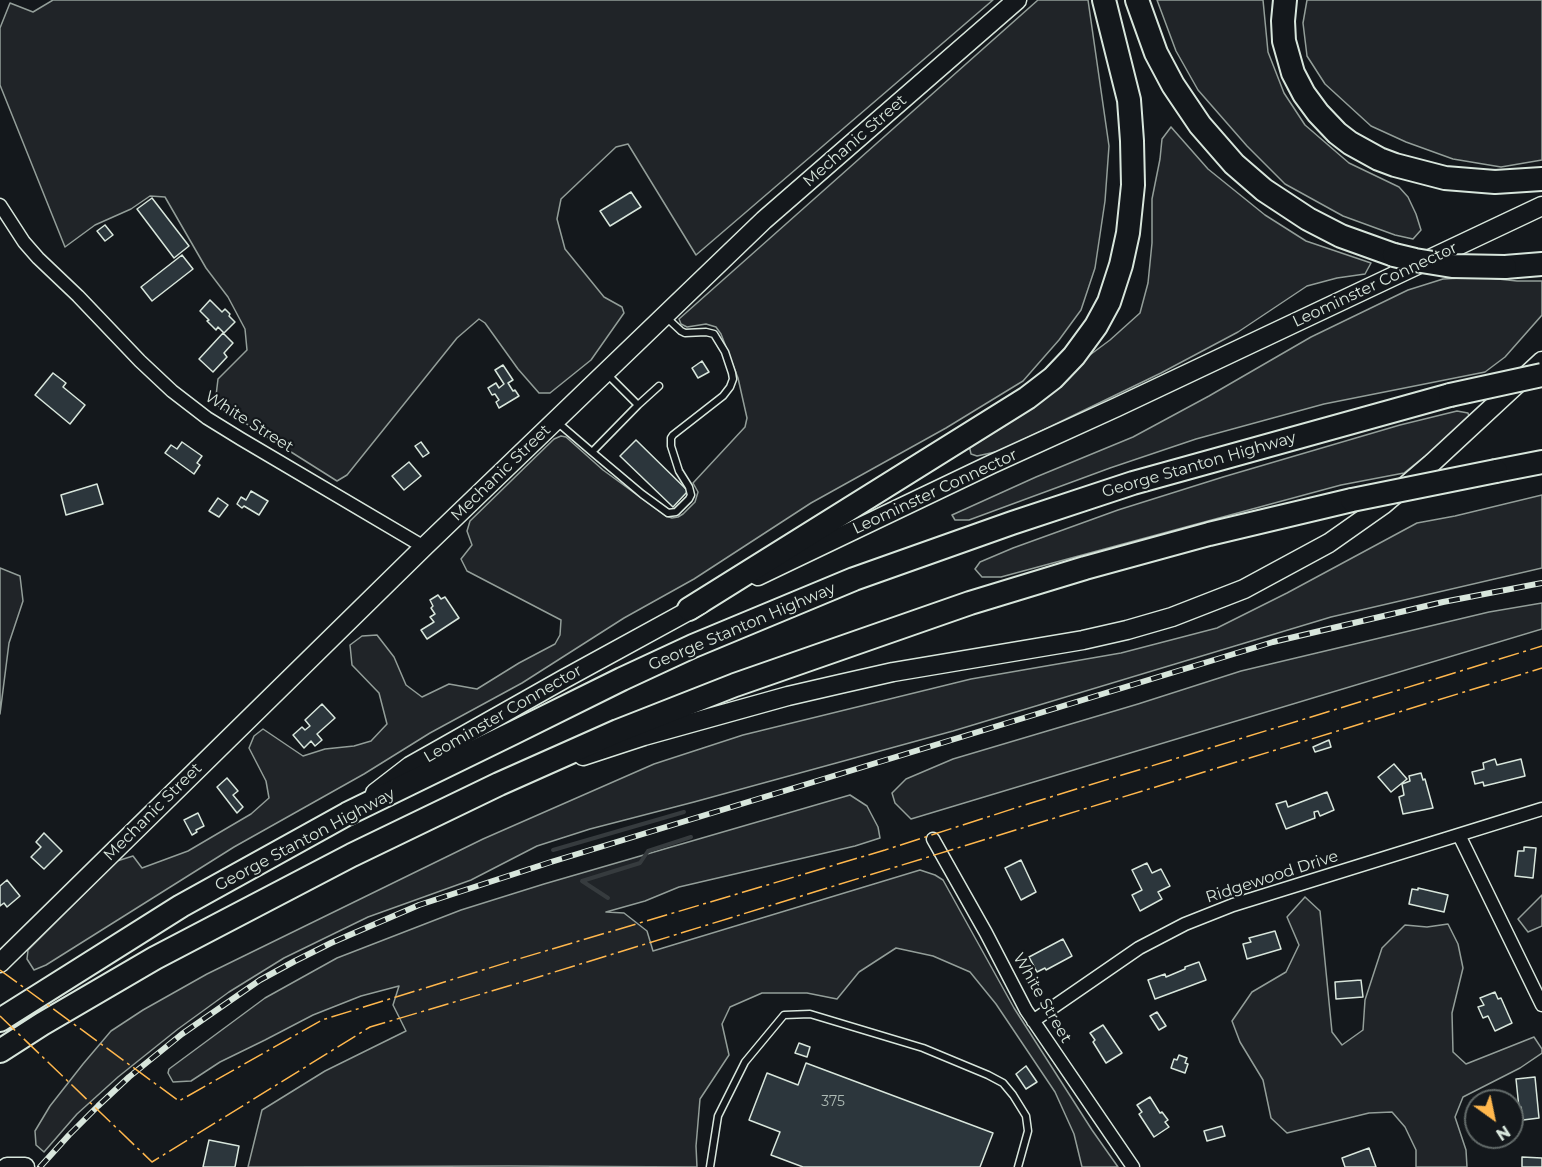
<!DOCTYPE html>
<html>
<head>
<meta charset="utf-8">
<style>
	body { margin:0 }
	#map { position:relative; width:1542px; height:1167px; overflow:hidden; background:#14181c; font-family:Montserrat,sans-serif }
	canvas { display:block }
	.north { position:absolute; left:1464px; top:1089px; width:60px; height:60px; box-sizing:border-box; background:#14181c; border:2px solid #626a69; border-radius:50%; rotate:147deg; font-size:16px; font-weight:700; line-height:24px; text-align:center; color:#d8e6dc }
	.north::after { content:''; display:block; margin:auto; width:21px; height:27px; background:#ffb74d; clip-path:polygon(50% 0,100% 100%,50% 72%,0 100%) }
</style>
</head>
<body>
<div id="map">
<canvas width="1542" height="1167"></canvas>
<div class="north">N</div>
</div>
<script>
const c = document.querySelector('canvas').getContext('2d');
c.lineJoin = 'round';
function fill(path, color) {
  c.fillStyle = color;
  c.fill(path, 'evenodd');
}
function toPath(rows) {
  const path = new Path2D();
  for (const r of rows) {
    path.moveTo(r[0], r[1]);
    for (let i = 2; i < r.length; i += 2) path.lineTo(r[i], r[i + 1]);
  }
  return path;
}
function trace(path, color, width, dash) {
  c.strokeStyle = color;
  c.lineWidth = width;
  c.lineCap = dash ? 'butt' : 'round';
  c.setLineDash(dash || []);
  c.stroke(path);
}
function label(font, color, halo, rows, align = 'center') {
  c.font = font + ' Montserrat,sans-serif';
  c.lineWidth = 4.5;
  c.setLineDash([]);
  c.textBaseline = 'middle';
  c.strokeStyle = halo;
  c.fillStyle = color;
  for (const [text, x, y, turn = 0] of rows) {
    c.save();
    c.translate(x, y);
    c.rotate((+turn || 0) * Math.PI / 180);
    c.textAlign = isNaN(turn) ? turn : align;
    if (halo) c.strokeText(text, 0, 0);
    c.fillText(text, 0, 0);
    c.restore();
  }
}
const green = toPath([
	[53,0,993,0,696,255,628,144,616,147,561,199,557,219,565,249,604,297,622,307,624,313,591,360,550,393,539,393,518,369,485,323,479,319,457,338,347,475,337,481,215,404,218,379,247,350,245,329,228,297,206,268,165,197,150,196,131,209,95,225,65,247,0,85,0,28,10,3,33,12,53,0],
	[1038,0,1088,0,1109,146,1105,201,1095,268,1081,310,1059,340,1023,381,946,428,811,503,694,579,624,618,522,683,430,733,364,774,234,847,46,965,34,970,27,959,28,950,117,861,133,856,142,868,188,851,251,814,269,798,266,781,249,748,254,736,263,729,303,756,325,749,354,746,371,741,387,724,379,693,352,665,350,645,362,636,377,635,394,657,406,685,422,697,449,684,477,689,519,663,555,644,560,635,561,620,467,571,461,559,472,545,467,531,470,521,554,439,561,436,566,437,603,470,666,516,672,518,678,517,683,514,695,502,698,492,693,483,745,427,747,418,738,378,721,334,716,327,706,324,687,327,681,324,679,319,1038,0],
	[1157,0,1263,0,1268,52,1284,93,1305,125,1349,163,1399,187,1408,197,1416,214,1421,230,1413,239,1395,235,1343,216,1285,184,1247,146,1198,90,1176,51,1157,0],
	[1307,0,1542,0,1542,160,1501,167,1453,159,1406,142,1371,126,1325,84,1307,56,1303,23,1307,0],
	[1171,127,1208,169,1265,215,1306,241,1371,263,1365,274,1337,278,1307,286,1238,332,1161,373,1000,451,977,456,971,454,969,445,1110,340,1140,313,1148,283,1152,243,1152,199,1160,159,1162,139,1171,127],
	[1479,277,1517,281,1542,281,1542,315,1505,357,1485,372,1324,404,1196,439,1110,468,969,520,955,520,952,515,1036,477,1133,437,1209,396,1311,337,1408,290,1443,279,1479,277],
	[1457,411,1468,413,1470,420,1404,473,1341,485,1001,577,982,577,975,569,980,562,1013,548,1118,510,1223,477,1400,425,1457,411],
	[1542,495,1542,568,1331,617,953,731,694,802,590,829,537,846,471,880,368,917,284,958,229,992,178,1029,118,1077,77,1114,44,1152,36,1145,35,1131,50,1106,83,1064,111,1031,143,1010,207,974,483,839,654,764,743,735,971,679,1121,653,1217,628,1287,593,1417,523,1455,516,1542,495],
	[0,568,20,576,23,601,9,643,0,714,0,568],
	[1542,603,1542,629,911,819,895,803,892,793,906,779,953,759,1138,704,1241,671,1489,612,1542,603],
	[850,795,867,806,878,827,880,838,855,846,679,887,645,901,606,912,624,913,647,931,653,951,920,870,935,875,943,880,1014,1008,1092,1130,1118,1167,1082,1167,1074,1134,1055,1092,996,1004,970,972,933,956,896,948,859,972,837,999,807,993,762,993,730,1007,722,1024,729,1055,700,1099,696,1146,697,1167,509,1166,248,1167,262,1110,325,1071,406,1031,393,1005,399,986,361,996,313,1015,265,1040,220,1062,191,1081,173,1082,168,1073,169,1069,265,998,337,958,461,910,544,884,850,795],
	[1542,895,1542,926,1528,932,1518,919,1542,895],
	[1305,897,1320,911,1332,1032,1342,1045,1363,1030,1365,1000,1382,948,1405,925,1427,927,1448,924,1458,944,1463,968,1452,1013,1453,1052,1466,1064,1534,1037,1542,1049,1542,1053,1520,1068,1463,1097,1455,1117,1466,1150,1467,1167,1416,1167,1416,1150,1405,1127,1392,1112,1369,1113,1287,1133,1271,1118,1263,1080,1240,1042,1232,1021,1252,992,1286,972,1299,945,1287,917,1305,897]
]);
fill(green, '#202428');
trace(green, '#939e99', 1.5);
trace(toPath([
	[553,850,684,812],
	[608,898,582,881,640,863,648,851,691,837]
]), '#363b3e', 4);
const building = toPath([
	[631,192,641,207,610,226,600,211,631,192],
	[152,198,189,246,174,258,137,209,152,198],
	[105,225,113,235,105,241,97,231,105,225],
	[182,255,193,269,152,301,141,287,182,255],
	[210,300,222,312,225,309,230,314,229,316,235,322,224,333,218,327,216,330,207,321,209,320,200,311,210,300],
	[223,333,233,343,224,353,227,357,213,372,199,359,223,333],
	[702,361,709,372,698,378,692,368,702,361],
	[503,365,513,380,508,383,513,391,515,390,519,396,499,408,496,402,499,400,495,394,492,395,488,388,496,383,499,388,504,384,495,370,503,365],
	[53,373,66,383,63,387,85,405,70,424,35,395,53,373],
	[636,440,688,491,673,507,620,456,636,440],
	[182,442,202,456,197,463,200,465,194,474,165,453,171,445,177,449,182,442],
	[421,442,429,453,423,457,415,446,421,442],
	[409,462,421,476,404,490,392,476,409,462],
	[97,484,103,504,66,515,61,495,97,484],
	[251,491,268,501,259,515,244,506,242,508,237,504,241,497,246,500,251,491],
	[218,498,228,505,219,517,209,511,218,498],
	[438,595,441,599,445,597,459,618,427,639,421,630,434,622,430,617,435,614,431,608,433,606,430,600,438,595],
	[322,704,335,718,317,734,322,740,315,746,311,741,304,748,293,735,302,727,305,730,310,726,305,720,322,704],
	[1329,740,1331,747,1315,752,1313,747,1329,740],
	[1495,759,1497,765,1521,759,1525,776,1484,786,1483,782,1475,784,1472,772,1484,769,1483,763,1495,759],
	[1394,764,1407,779,1391,792,1378,777,1394,764],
	[1421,773,1423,780,1425,779,1433,808,1403,814,1399,797,1404,795,1402,784,1410,781,1409,776,1421,773],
	[227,778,238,791,233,795,243,807,237,813,217,787,227,778],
	[1327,792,1334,810,1320,816,1318,811,1314,812,1315,818,1286,829,1276,804,1286,801,1288,807,1327,792],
	[198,813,204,826,196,830,197,832,192,835,184,820,198,813],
	[44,833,62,851,44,869,31,857,41,847,36,842,44,833],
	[1524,847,1536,848,1533,878,1515,876,1518,851,1524,851,1524,847],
	[1021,860,1036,892,1021,900,1005,868,1021,860],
	[1147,863,1152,873,1161,869,1170,886,1158,892,1162,899,1140,911,1132,895,1142,890,1132,870,1147,863],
	[7,880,20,896,7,907,4,903,0,906,0,886,7,880],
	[1418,888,1448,895,1444,912,1409,904,1412,889,1418,890,1418,888],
	[1275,931,1281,949,1247,959,1243,944,1251,942,1249,938,1275,931],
	[1063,939,1072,956,1046,970,1045,968,1037,972,1029,957,1063,939],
	[1199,962,1206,980,1155,999,1148,980,1165,974,1166,977,1185,969,1185,967,1199,962],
	[1361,980,1363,997,1336,999,1335,982,1361,980],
	[1495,992,1498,999,1501,998,1512,1023,1495,1031,1488,1016,1483,1018,1478,1007,1484,1005,1480,998,1495,992],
	[1157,1012,1166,1026,1159,1030,1150,1016,1157,1012],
	[1103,1025,1122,1053,1106,1063,1093,1042,1095,1040,1090,1033,1103,1025],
	[799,1043,810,1047,807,1057,795,1053,799,1043],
	[1179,1055,1187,1058,1185,1063,1188,1064,1185,1073,1171,1068,1174,1059,1177,1060,1179,1055],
	[806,1063,993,1133,980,1167,803,1167,771,1155,780,1132,749,1120,767,1073,798,1085,806,1063],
	[1026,1066,1037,1082,1026,1089,1016,1074,1026,1066],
	[1535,1077,1539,1118,1523,1120,1521,1107,1519,1108,1516,1079,1535,1077],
	[1150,1097,1160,1113,1162,1112,1168,1120,1165,1122,1169,1127,1154,1137,1139,1114,1142,1112,1137,1105,1150,1097],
	[1222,1126,1225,1136,1207,1141,1204,1131,1222,1126],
	[209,1140,239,1146,235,1167,203,1167,209,1140],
	[1369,1148,1376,1167,1345,1167,1342,1158,1369,1148],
	[1522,1157,1542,1158,1542,1167,1522,1167,1522,1157]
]);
fill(building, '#2c363c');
trace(building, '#d8e6dc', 1.5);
const service = toPath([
	[638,405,659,386],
	[557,422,592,452,638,405,608,375],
	[592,452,642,494,668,513,676,512,689,499,691,495,689,487,679,471,671,446,671,438,673,435,723,396,730,387,733,379,732,373,725,352,714,334,706,332,685,333,681,331,666,317],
	[710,1167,718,1116,745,1062,784,1015,810,1014,923,1048,988,1075,1003,1083,1013,1095,1026,1116,1028,1131,1018,1167]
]);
const minor = toPath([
	[0,205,24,242,38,258,78,296,140,361,172,391,207,418,241,439,424,547],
	[1459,835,1542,1005],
	[933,839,986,933,1026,1010,1133,1167],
	[1033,1021,1139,948,1185,924,1233,905,1542,809]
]);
const secondary = toPath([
	[758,576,992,464,1117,407,1542,206],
	[583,756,644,736,788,696,840,684,893,672,1083,640,1127,630,1172,617,1244,589,1329,543,1383,505,1432,463,1542,361],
	[375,793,410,766,564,679,701,604],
	[0,963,424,547,764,220,1017,0],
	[7,1167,25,1167]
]);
const motorway = toPath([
	[1137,0,1156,53,1173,85,1200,125,1234,164,1264,190,1308,219,1341,236,1394,255],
	[1285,0,1283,21,1284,41,1293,73,1304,94,1318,113,1337,133,1350,143,1379,159,1395,165,1445,178,1495,182,1542,179],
	[1505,267,1542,264],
	[1496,471,1542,462],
	[689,609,1027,398,1053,378,1074,356,1096,326,1109,302,1121,265,1128,233,1133,185,1132,141,1129,100,1104,0],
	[0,1020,181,906,347,814,513,733,622,679,693,646,854,579,1012,523,1133,483,1450,395],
	[0,1051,42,1024,155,958,352,855,499,784,618,731,735,685,970,603,1085,568,1209,534,1352,500]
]);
trace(service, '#d8e6dc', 9);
trace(minor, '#d8e6dc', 15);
trace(secondary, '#d8e6dc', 21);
trace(motorway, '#d8e6dc', 26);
trace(service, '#14181c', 6);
trace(minor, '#14181c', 12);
trace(secondary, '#14181c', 18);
trace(motorway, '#14181c', 22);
const rail = toPath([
	[40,1167,69,1135,98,1106,129,1077,182,1034,260,980,295,961,331,943,419,905,551,862,1273,642,1443,602,1542,583]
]);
trace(rail, '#d8e6dc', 6);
trace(rail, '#14181c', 4, [11]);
const motorwayBridge = toPath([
	[1394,255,1415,260,1452,266,1505,267],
	[1450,395,1542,375],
	[1352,500,1496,471]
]);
trace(motorwayBridge, '#d8e6dc', 26, []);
trace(motorwayBridge, '#14181c', 22);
trace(toPath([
	[0,970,179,1101,322,1020,515,960,885,850,1031,803,1542,646],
	[0,1016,152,1162,370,1027,522,982,1542,668]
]), '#ffb74d', 1.5, [21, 4.5, 3, 4.5]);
label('14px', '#adbab4', null, [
	["375",833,1102]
]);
label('16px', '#d8e6dc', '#14181c', [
	["Mechanic Street",855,141,-41],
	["Leominster Connector",1375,285,-25],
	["White Street",249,422,32],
	["George Stanton Highway",1199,465,-16],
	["Mechanic Street",501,473,-44],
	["Leominster Connector",935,492,-25],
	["George Stanton Highway",742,627,-23],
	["Leominster Connector",503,714,-30],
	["Mechanic Street",153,812,-45],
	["George Stanton Highway",305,840,-28],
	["Ridgewood Drive",1272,877,-18],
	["White Street",1042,998,60]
]);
</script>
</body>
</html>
